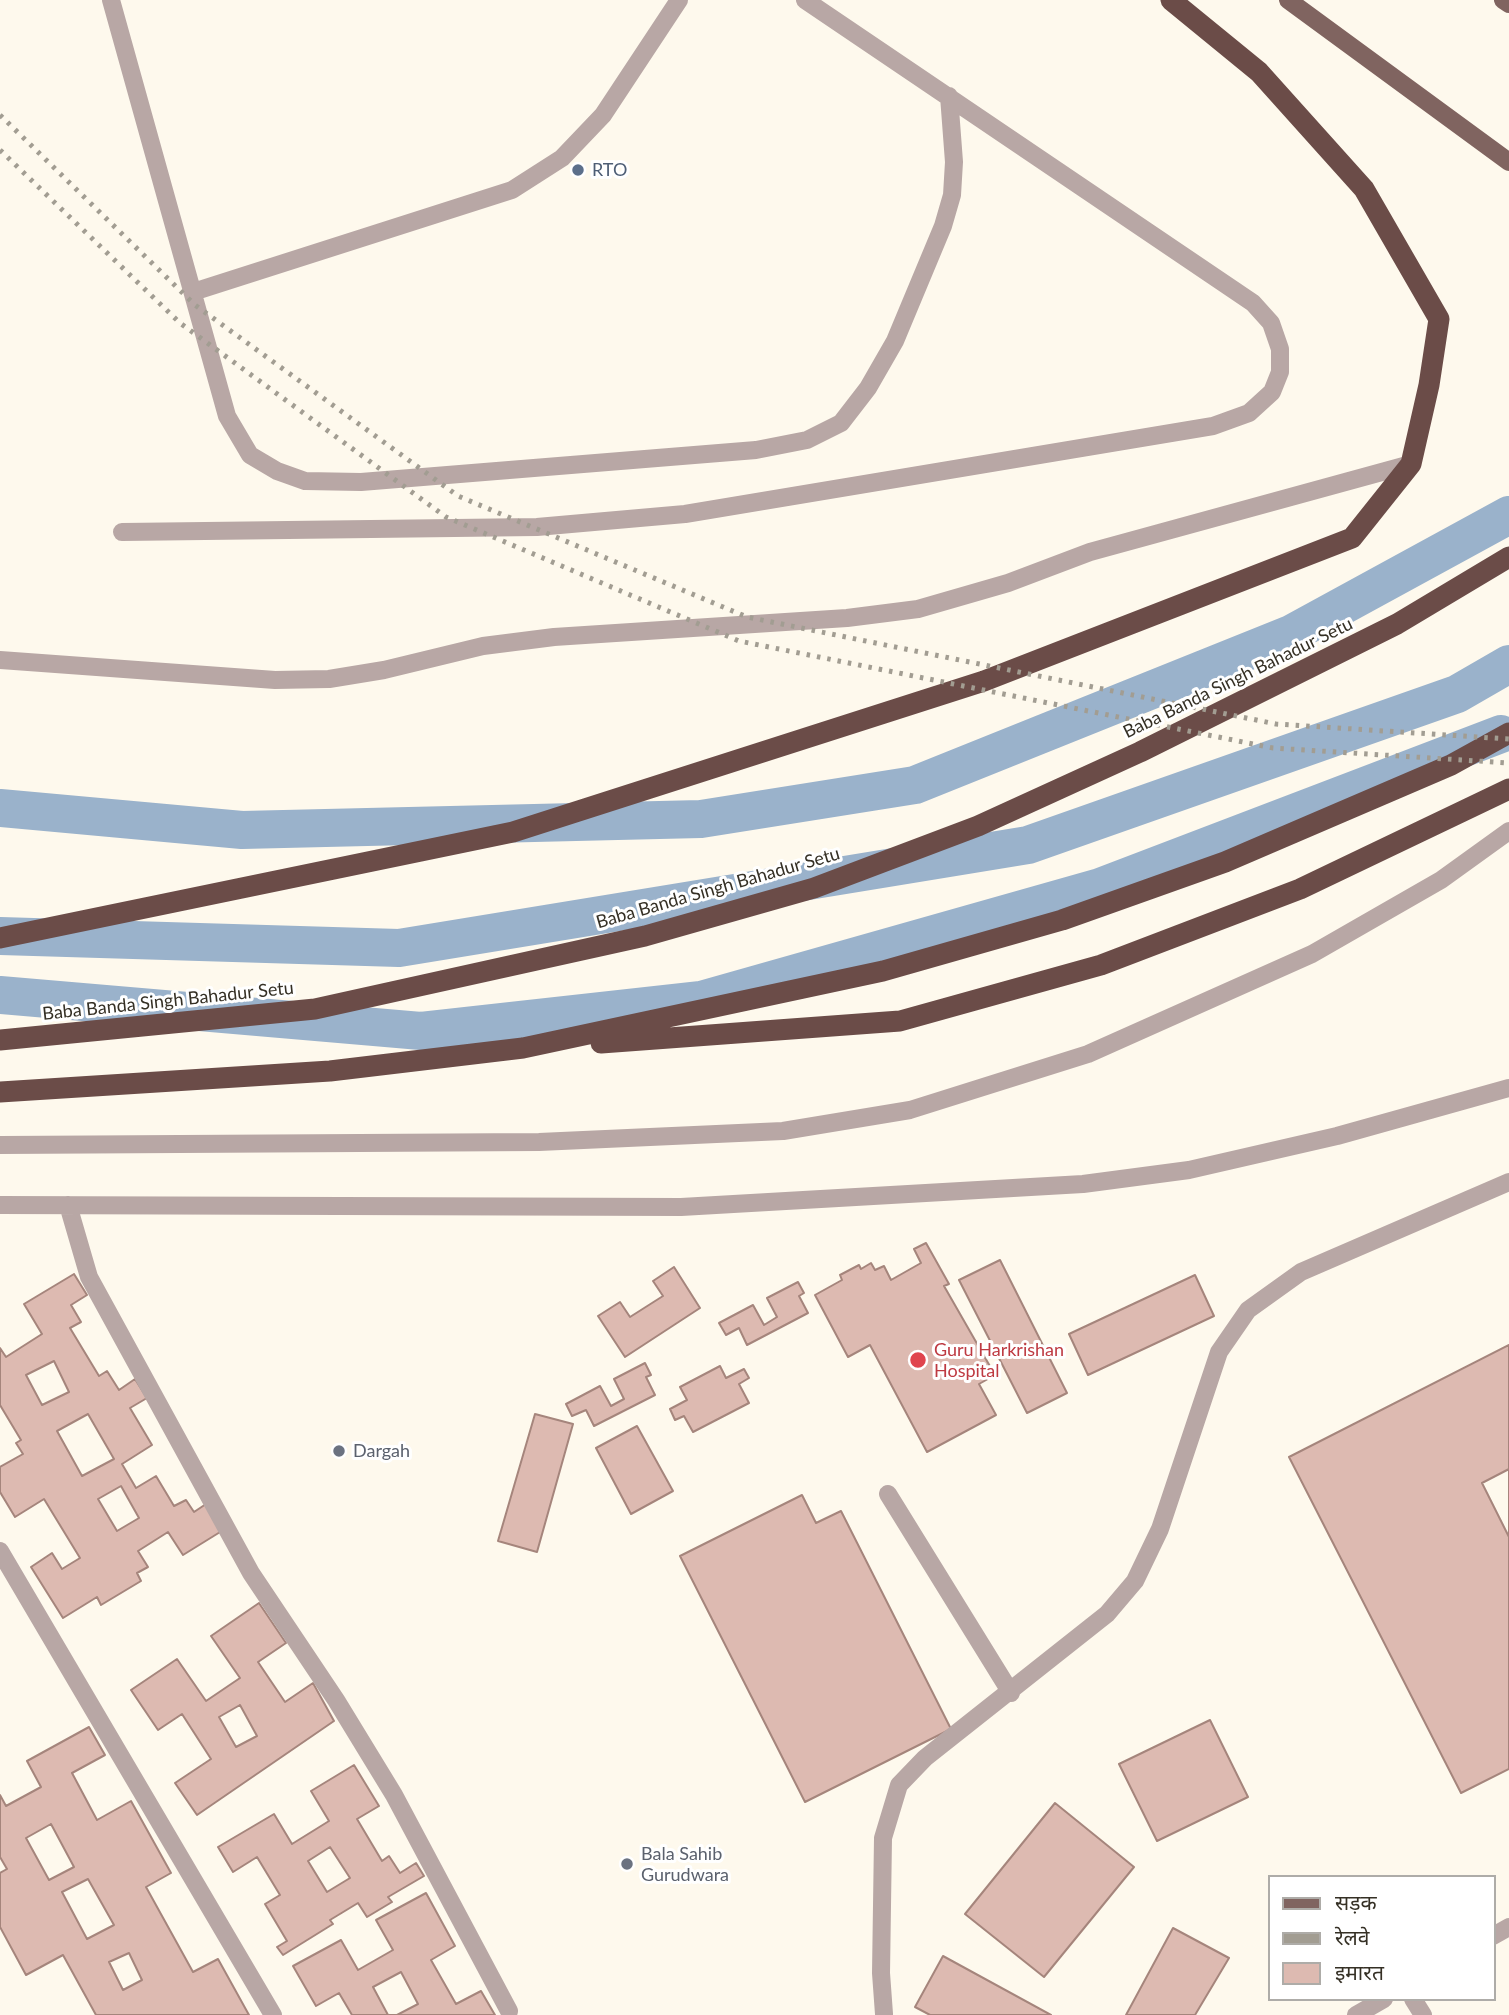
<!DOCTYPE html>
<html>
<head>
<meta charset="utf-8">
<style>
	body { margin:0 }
	#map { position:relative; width:1509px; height:2015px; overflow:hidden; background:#fef9ed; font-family:Lato,"Noto Sans Devanagari",sans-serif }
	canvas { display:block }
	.legend { position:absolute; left:1268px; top:1875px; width:228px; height:126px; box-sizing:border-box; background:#fff; border:2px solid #aeaca8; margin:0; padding:9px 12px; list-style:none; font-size:21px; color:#353025 }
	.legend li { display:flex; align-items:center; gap:14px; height:35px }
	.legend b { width:35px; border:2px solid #aeaca8 }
</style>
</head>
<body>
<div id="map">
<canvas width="1509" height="2015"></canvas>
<ul class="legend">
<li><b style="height:9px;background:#806460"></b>सड़क</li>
<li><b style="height:9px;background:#a29d92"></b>रेलवे</li>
<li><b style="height:19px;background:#ddbab1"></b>इमारत</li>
</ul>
</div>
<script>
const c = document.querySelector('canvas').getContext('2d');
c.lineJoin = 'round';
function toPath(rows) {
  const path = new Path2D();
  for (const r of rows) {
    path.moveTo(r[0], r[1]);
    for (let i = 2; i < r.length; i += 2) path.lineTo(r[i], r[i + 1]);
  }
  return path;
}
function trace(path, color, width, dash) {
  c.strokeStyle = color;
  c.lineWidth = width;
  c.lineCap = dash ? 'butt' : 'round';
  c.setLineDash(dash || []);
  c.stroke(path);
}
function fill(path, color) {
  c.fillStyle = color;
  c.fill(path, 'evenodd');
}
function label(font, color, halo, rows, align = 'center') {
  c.font = font + ' Lato,sans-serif';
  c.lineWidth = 6;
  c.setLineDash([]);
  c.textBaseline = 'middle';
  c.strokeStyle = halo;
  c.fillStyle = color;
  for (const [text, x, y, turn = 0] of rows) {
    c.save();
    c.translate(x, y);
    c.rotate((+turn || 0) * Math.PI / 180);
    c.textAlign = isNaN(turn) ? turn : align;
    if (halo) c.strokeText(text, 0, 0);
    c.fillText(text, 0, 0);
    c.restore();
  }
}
trace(toPath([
	[0,808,242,830,701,819,915,785,1291,634,1509,515],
	[0,936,399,948,1028,845,1457,694,1509,664],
	[0,995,421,1031,701,1000,1100,887,1501,734]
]), '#9ab2cb', 38);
const building = toPath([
	[926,1243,949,1284,944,1286,995,1375,979,1384,996,1415,927,1452,870,1345,848,1357,815,1295,842,1280,840,1275,859,1265,861,1269,871,1263,875,1270,884,1266,891,1280,921,1263,914,1249,926,1243],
	[1000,1260,1067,1393,1027,1413,959,1280,1000,1260],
	[674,1267,700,1308,625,1357,598,1316,620,1302,630,1317,663,1296,653,1281,674,1267],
	[74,1274,87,1295,71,1305,81,1322,70,1328,99,1376,107,1371,119,1390,135,1379,147,1398,130,1408,152,1445,122,1464,136,1488,156,1476,174,1506,186,1500,194,1512,209,1502,225,1529,183,1555,168,1532,138,1551,148,1567,137,1573,141,1581,101,1605,97,1597,63,1618,31,1567,52,1553,62,1569,80,1558,44,1499,15,1517,0,1492,0,1467,23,1454,16,1443,21,1440,0,1405,0,1348,6,1357,42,1334,24,1304,74,1274],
	[1195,1275,1214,1316,1088,1375,1069,1334,1195,1275],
	[798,1282,804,1293,799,1296,808,1313,747,1345,739,1328,726,1335,719,1323,753,1305,764,1325,777,1317,767,1298,798,1282],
	[1509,1345,1509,1769,1461,1793,1289,1457,1509,1345],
	[54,1361,69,1392,42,1405,26,1375,54,1361],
	[645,1363,651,1375,646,1377,655,1395,594,1426,586,1410,572,1416,566,1404,600,1386,611,1406,624,1399,614,1379,645,1363],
	[720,1366,726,1378,744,1369,749,1378,739,1384,749,1403,693,1432,684,1416,675,1420,670,1409,687,1400,680,1387,720,1366],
	[88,1414,114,1459,82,1476,57,1431,88,1414],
	[535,1414,573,1424,537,1552,498,1541,535,1414],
	[637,1426,673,1491,631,1514,596,1448,637,1426],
	[1509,1469,1509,1537,1482,1483,1509,1469],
	[121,1486,139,1518,117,1531,98,1499,121,1486],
	[802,1495,816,1523,841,1511,951,1729,805,1802,680,1556,802,1495],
	[259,1603,286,1643,258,1662,285,1702,313,1683,334,1721,197,1815,175,1783,211,1759,182,1714,158,1730,131,1690,177,1659,206,1701,240,1678,211,1636,259,1603],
	[240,1705,257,1736,236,1747,219,1717,240,1705],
	[1210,1720,1248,1797,1157,1841,1119,1764,1210,1720],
	[89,1727,105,1755,72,1773,97,1820,131,1801,171,1873,146,1887,193,1972,218,1959,249,2015,96,2015,63,1955,26,1975,0,1927,0,1873,7,1869,0,1857,0,1795,6,1806,41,1787,27,1761,89,1727],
	[354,1765,379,1806,357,1819,382,1861,389,1856,400,1873,416,1863,424,1876,388,1897,392,1902,367,1917,358,1903,330,1920,333,1924,283,1955,277,1947,287,1941,265,1904,280,1895,257,1857,233,1872,218,1847,274,1814,292,1844,329,1821,311,1791,354,1765],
	[1055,1803,1134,1867,1044,1977,965,1914,1055,1803],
	[51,1824,74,1867,49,1880,26,1838,51,1824],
	[330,1847,350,1878,327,1892,308,1861,330,1847],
	[88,1879,114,1925,87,1939,62,1892,88,1879],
	[426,1893,455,1946,431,1960,456,2004,481,1991,495,2015,352,2015,339,1993,316,2006,293,1966,341,1940,358,1970,393,1950,376,1920,426,1893],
	[1173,1928,1229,1958,1195,2015,1126,2015,1173,1928],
	[129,1953,142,1980,123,1990,109,1962,129,1953],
	[943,1956,1051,2015,930,2015,915,2007,943,1956],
	[401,1972,418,2004,397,2015,388,2015,373,1987,401,1972]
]);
fill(building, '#ddbab1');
trace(building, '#a5857c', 2);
trace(toPath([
	[111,0,227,416,250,455,277,471,305,481,361,482,756,450,807,440,841,423,868,388,895,341,943,226,952,195,954,162,949,96],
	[193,292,512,190,562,158,603,115,679,0],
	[122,532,537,527,685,514,1213,426,1249,413,1272,392,1280,372,1280,349,1271,323,1253,303,805,0],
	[0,660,275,680,329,679,384,670,483,646,554,637,847,618,918,609,1008,583,1090,552,1411,464],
	[0,1145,539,1142,783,1131,910,1110,1088,1054,1312,954,1441,880,1509,831],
	[0,1205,681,1207,1083,1184,1189,1170,1337,1136,1509,1088],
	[68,1205,89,1277,251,1573,336,1700,394,1795,509,2011],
	[888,1494,1011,1693],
	[0,1551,273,2015],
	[1493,1936,1509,1927],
	[1413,1999,1423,2015],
	[884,2014,881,1973,883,1838,899,1785,925,1758,1107,1614,1135,1581,1160,1529,1219,1352,1248,1310,1301,1272,1509,1182],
	[1356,2015,1384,1999]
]), '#b8a7a5', 18);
trace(toPath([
	[1288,0,1509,162],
	[1503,0,1509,4]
]), '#806460', 18);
trace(toPath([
	[0,938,513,832,984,681,1352,538,1411,464,1429,385,1439,319,1364,189,1259,72,1171,0],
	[0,1040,315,1009,645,936,814,888,978,826,1140,752,1397,624,1509,557],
	[601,1043,900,1021,1101,965,1300,889,1509,789],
	[0,1092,330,1071,523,1048,883,971,1062,920,1225,862,1451,765,1509,733]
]), '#6b4c48', 21);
trace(toPath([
	[0,115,195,305,458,496,747,617,1276,724,1509,739],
	[0,150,180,323,446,517,739,641,1273,748,1509,763]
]), '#a29d92', 5, [3.5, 7]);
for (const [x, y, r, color] of [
	[578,170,7,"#5c6f8a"],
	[918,1360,9,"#e0444e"],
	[339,1451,7,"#6b7280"],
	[627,1864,7,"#6b7280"]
]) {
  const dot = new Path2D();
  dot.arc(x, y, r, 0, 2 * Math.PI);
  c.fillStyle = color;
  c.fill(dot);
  trace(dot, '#fff', 2.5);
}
label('18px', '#4e5e75', '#fff', [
	["RTO",592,170]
], 'left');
label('18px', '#353025', '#fff', [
	["Baba Banda Singh Bahadur Setu",1238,678,-26],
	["Baba Banda Singh Bahadur Setu",718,888,-16],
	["Baba Banda Singh Bahadur Setu",168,1001,-6]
]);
label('18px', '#be3a42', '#fff', [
	["Guru Harkrishan",934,1350],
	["Hospital",934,1371]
], 'left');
label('18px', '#5b616d', '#fff', [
	["Dargah",353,1451],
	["Bala Sahib",641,1854],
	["Gurudwara",641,1875]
], 'left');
</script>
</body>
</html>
